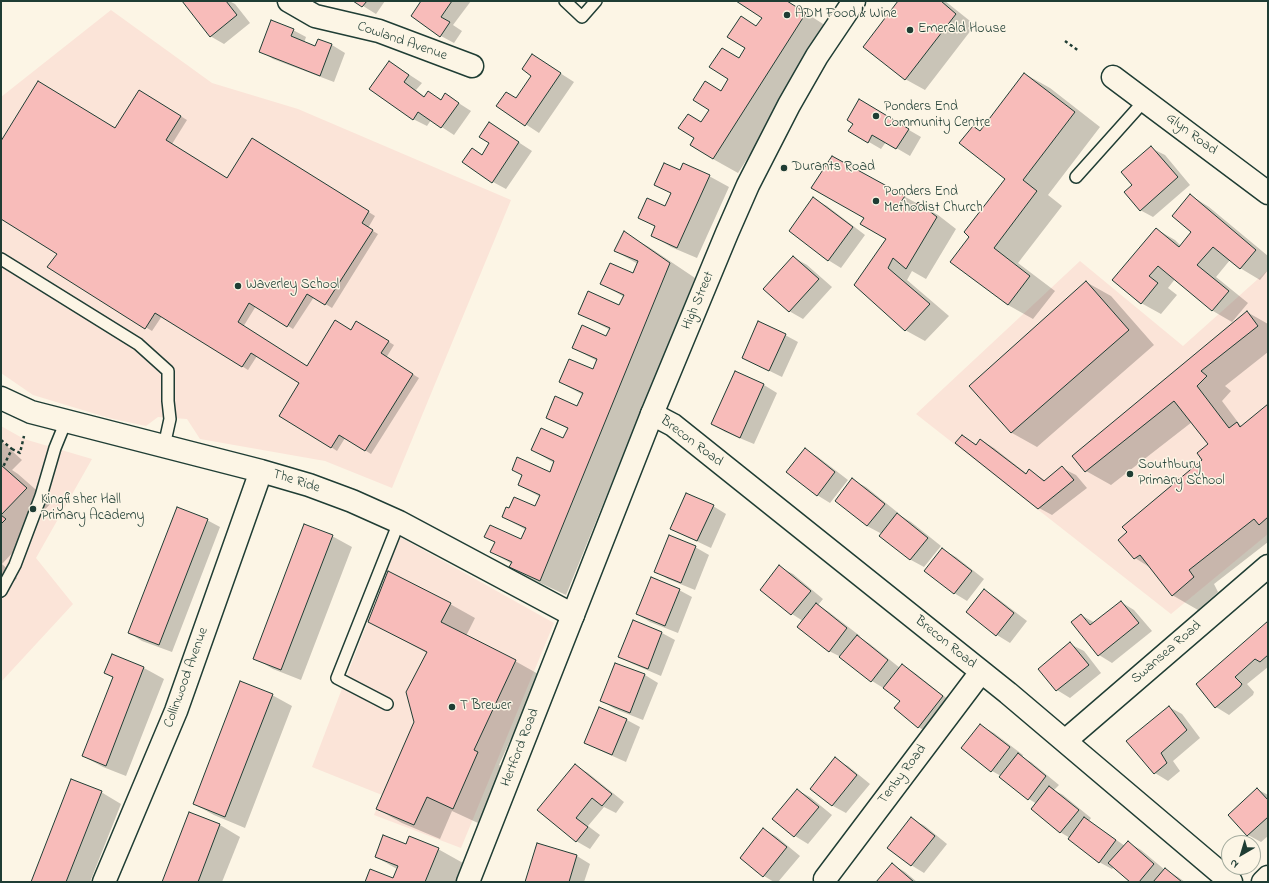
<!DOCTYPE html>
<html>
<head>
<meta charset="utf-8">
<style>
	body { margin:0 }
	#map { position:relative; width:1269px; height:883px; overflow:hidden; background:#fcf5e5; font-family:"Indie Flower",sans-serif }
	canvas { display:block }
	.frame { position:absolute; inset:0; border:2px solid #1f3d34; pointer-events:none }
	.north { position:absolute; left:1221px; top:835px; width:40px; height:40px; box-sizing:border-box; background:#fcf5e5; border:1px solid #a4ab9e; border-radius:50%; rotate:218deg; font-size:11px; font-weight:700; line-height:16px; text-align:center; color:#1f3d34 }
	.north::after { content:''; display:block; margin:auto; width:14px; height:18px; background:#1f3d34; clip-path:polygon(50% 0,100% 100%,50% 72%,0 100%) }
</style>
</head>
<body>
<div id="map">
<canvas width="1269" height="883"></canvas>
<div class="frame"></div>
<div class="north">N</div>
</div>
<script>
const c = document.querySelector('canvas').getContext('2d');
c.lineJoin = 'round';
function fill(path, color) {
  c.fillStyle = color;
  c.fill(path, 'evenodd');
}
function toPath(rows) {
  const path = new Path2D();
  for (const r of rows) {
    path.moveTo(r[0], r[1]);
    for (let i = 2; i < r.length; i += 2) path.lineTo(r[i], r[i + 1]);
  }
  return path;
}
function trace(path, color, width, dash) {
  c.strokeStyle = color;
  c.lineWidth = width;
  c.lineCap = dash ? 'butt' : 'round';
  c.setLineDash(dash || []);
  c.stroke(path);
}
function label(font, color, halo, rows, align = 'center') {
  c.font = font + ' "Indie Flower",sans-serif';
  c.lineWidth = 3;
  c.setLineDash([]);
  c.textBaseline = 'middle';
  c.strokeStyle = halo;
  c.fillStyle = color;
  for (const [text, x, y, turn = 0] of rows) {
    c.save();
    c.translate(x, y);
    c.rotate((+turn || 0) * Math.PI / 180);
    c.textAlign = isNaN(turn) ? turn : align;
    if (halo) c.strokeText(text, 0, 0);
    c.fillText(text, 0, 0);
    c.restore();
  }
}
fill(toPath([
	[111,10,212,83,298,109,511,200,392,488,325,461,200,439,187,419,158,417,146,426,109,418,33,395,1,373,1,97],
	[1080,261,1183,346,1268,270,1268,534,1171,614,916,414],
	[1,426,24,439,92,459,36,558,73,604,1,682],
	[400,537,554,623,461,848,374,815,382,795,312,767]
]), '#fbe4d8');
fill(toPath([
	[183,1,229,1,235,4,250,23,224,44,210,36],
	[355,1,385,1,376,14],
	[422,1,471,1,453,25,462,31,454,43,441,36],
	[738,1,787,1,831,29,738,173,713,159,702,123,722,92,763,17],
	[899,1,945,1,975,25,925,90,905,79],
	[293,30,306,37,304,43,315,47,318,40,332,45,345,53,334,82,273,59,260,51],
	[532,55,574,82,539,133,498,106,517,99,533,76],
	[390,62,422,83,416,90,425,97,428,92,442,100,446,95,471,111,454,135,431,120,427,126,413,119],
	[1025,74,1050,88,1100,127,1048,195,1062,206,1018,263,1055,291,1033,319,1008,305,971,237,1006,178,981,132],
	[146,95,187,120,172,144,228,179,259,143,375,216,368,228,378,234,332,308,314,297,293,329,256,306,243,327,307,367,351,331,363,326,394,345,386,358,419,378,371,454,345,438,337,451,331,447,300,383,257,356,248,370,162,316,152,331,48,267,58,254,1,218,1,142,115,130],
	[859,101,921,137,910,156,886,142,881,149,850,131,854,124],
	[489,123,532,151,506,189,493,182,472,149,483,155,491,143],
	[1151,148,1165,155,1190,185,1153,217,1140,210,1134,185],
	[833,157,938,215,956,229,926,279,912,271,907,280,949,316,925,341,905,330,856,285,887,239,865,218],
	[681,171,709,176,729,187,697,258,671,247,652,235,656,227,639,218,666,207,672,194,655,184],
	[1190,195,1209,207,1268,256,1268,270,1260,280,1240,268,1230,260,1216,277,1248,303,1232,322,1213,311,1175,279,1168,288,1177,295,1161,314,1141,303,1156,229,1175,240,1181,246,1193,232],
	[814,199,827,206,865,235,841,268,828,260],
	[624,233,649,247,695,278,566,595,536,581,511,567,512,564,491,552,495,542,486,537,522,541,526,530,503,517,536,507,540,497,519,485,550,473,554,463,532,450,564,440,568,429,547,417,578,407,583,395,560,382,593,370,597,361,573,348,607,337,610,330,579,313,620,306,624,297,602,284,633,274,638,264,615,251],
	[793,257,807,265,832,287,803,319,789,311],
	[1086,282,1111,296,1154,345,1037,447,1012,433,970,386],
	[1247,312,1268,324,1268,352,1225,386,1231,391,1222,401,1240,425,1242,426,1268,405,1268,542,1214,584,1218,592,1198,610,1172,595,1151,568,1135,558,1204,460,1209,444,1192,422,1111,485,1086,471],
	[785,335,798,342,782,377,743,358],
	[764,385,777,393,754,444,725,432,712,424],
	[962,436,977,445,981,440,994,448,1027,474,1030,471,1046,481,1062,468,1076,475,1087,488,1052,515,1039,508],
	[1,441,22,460,12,470,18,474,51,503,26,530,30,534,2,564,17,578,1,595],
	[805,449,818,457,848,480,830,503,817,495],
	[853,480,866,487,897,512,896,513,911,522,941,546,924,567,911,560,881,535,882,534,867,526],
	[713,506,726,514,711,548,671,529],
	[207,520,220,527,172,652,142,641,129,633],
	[332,536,352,547,301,680,273,669,254,658],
	[695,547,709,555,695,590,668,579,655,571],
	[942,549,956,557,984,579,967,601,954,593],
	[780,567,793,574,823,599,818,605,829,612,860,636,859,637,870,644,900,668,902,665,915,673,955,705,931,734,918,727,901,701,885,689,872,681,843,658,829,651,803,621,792,614,761,590],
	[679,590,692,597,678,633,650,622,637,614],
	[984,590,997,598,1027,621,1010,643,997,635,967,611],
	[1121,602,1134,610,1152,631,1112,663,1099,655,1072,623,1081,615,1095,623],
	[450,604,475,618,466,636,515,661,540,675,499,765,503,767,478,823,452,811,440,839,402,823,377,809,415,722,427,653,369,621],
	[633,621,662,633,675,640,661,676,633,664,619,657],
	[1268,622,1268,667,1247,684,1254,692,1253,695,1229,715,1216,707,1197,684],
	[1070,644,1084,651,1101,673,1070,698,1057,690,1039,669],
	[112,656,144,668,164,679,126,776,103,767,83,756,114,678,106,673],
	[616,664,645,675,658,683,643,720,615,709,602,701],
	[272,695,292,706,245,828,214,815,194,804],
	[1169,707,1182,714,1200,738,1173,761,1180,771,1168,781,1155,773,1128,741],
	[600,708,627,720,640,727,626,762,599,750,586,742],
	[980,725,994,733,1023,755,1022,757,1031,762,1059,785,1054,790,1063,795,1091,818,1089,821,1125,846,1128,842,1141,850,1165,870,1165,869,1178,877,1185,882,1132,882,1114,867,1112,869,1099,862,1070,838,1060,832,1032,809,1037,804,1029,799,1001,776,992,771],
	[835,759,848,766,870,784,846,813,833,806,811,788],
	[575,765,588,773,624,802,616,813,604,807,588,826,600,835,590,849,576,841],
	[1257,789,1268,795,1268,836,1261,842,1248,835],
	[797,790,810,797,832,815,808,844,795,836,773,819],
	[101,792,121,804,90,882,32,882],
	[190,813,220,825,240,837,222,882,163,882],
	[912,819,925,826,947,844,924,873,911,865],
	[764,829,777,837,800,856,778,882,774,882,764,876,741,858],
	[538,844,577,856,590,864,584,882,526,882],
	[407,846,438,849,463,863,456,882,366,882,394,879,397,869,376,857],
	[892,864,905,872,917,882,877,882]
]), '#0003');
const building = toPath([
	[182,1,226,1,237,15,210,37,182,1],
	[353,1,367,1,362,7,353,1],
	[421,1,452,1,441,17,450,22,440,37,411,16,421,1],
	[736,1,787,1,806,13,713,159,690,145,694,138,678,128,688,114,701,122,709,110,693,100,705,81,721,91,728,79,709,67,722,48,739,58,745,48,727,37,741,16,756,26,762,18,736,1],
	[898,1,941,1,956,14,905,80,863,47,898,1],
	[271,20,294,29,291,36,315,46,318,39,332,44,320,76,259,52,271,20],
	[532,54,561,73,525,126,496,106,506,92,516,98,531,76,522,69,532,54],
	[389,61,409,75,404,82,424,97,428,91,441,100,445,93,459,103,441,128,418,112,413,120,369,89,389,61],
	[1024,73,1075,112,1023,180,1037,191,994,248,1030,276,1008,305,950,262,969,237,964,232,1005,179,959,143,973,126,980,131,1024,73],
	[38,81,115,128,139,90,181,116,166,140,227,178,252,138,369,211,362,223,373,230,325,305,307,294,287,327,249,303,238,322,307,366,335,320,351,330,356,321,389,341,381,353,413,374,365,451,339,435,331,448,279,416,299,383,251,353,242,367,155,313,145,329,47,267,57,254,1,219,1,141,38,81],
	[859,99,909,129,896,149,872,135,868,143,848,131,853,124,847,120,859,99],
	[489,122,519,142,492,183,462,162,472,148,482,155,489,143,479,137,489,122],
	[1151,146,1178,177,1140,211,1124,192,1132,185,1121,172,1151,146],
	[832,156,905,196,900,203,913,209,918,202,937,217,906,269,893,258,888,268,930,304,905,331,854,285,886,239,860,224,864,218,811,188,832,156],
	[664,163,680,170,683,163,710,175,677,248,651,236,655,226,638,218,647,198,665,206,671,193,654,185,664,163],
	[1190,194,1256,250,1240,269,1213,247,1197,265,1229,291,1212,311,1158,266,1149,276,1158,283,1141,304,1112,280,1156,228,1179,247,1191,232,1172,216,1190,194],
	[813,197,853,227,828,261,789,231,813,197],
	[624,231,670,263,540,581,509,567,512,562,490,552,495,542,484,537,490,525,521,539,526,528,502,517,506,507,509,508,514,497,535,506,540,495,518,485,522,475,512,470,517,457,550,472,554,461,531,450,541,428,563,438,568,428,546,418,555,396,577,406,583,393,559,382,569,359,593,369,597,359,572,348,582,325,606,336,610,328,578,314,588,291,619,305,624,295,600,284,610,263,633,273,638,261,614,251,624,231],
	[793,256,819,279,789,312,763,289,793,256],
	[1086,281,1129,330,1011,433,969,386,1086,281],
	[1247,311,1258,326,1201,371,1207,376,1197,386,1229,428,1237,422,1240,427,1268,404,1268,517,1259,525,1254,519,1189,570,1194,577,1172,596,1140,555,1134,559,1118,540,1127,532,1122,527,1202,460,1197,453,1208,444,1174,401,1085,472,1072,456,1247,311],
	[758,321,786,334,769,371,742,358,758,321],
	[735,371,764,384,740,438,711,424,735,371],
	[962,435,976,445,980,439,1026,474,1029,469,1044,481,1062,466,1074,480,1038,509,955,443,962,435],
	[805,448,835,472,817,496,786,472,805,448],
	[1,465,27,488,1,515,6,519,1,524,1,465],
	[852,478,885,504,867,526,835,501,852,478],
	[686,493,714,505,697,541,670,529,686,493],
	[177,507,208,519,159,645,128,633,177,507],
	[897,513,928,538,910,560,879,536,897,513],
	[304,524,333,535,281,670,253,659,304,524],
	[669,535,696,546,681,583,654,572,669,535],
	[942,548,972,571,954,594,924,571,942,548],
	[779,565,811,591,791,615,760,590,779,565],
	[388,571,451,603,441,622,516,660,474,750,478,752,453,809,427,797,414,825,376,809,414,722,406,692,427,652,368,622,388,571],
	[651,577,680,589,665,626,636,614,651,577],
	[984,589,1014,613,996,636,966,612,984,589],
	[1121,601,1139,623,1098,656,1071,622,1081,614,1090,625,1121,601],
	[816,603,847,628,829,652,797,627,816,603],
	[633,620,662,632,648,669,618,657,633,620],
	[1268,621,1268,655,1260,662,1255,659,1235,677,1242,684,1240,687,1215,708,1196,684,1268,621],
	[857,635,888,660,871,682,839,657,857,635],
	[1070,642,1089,665,1056,691,1038,669,1070,642],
	[112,654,144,667,106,766,82,756,113,677,104,673,112,654],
	[615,663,645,674,630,713,600,701,615,663],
	[902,664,943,696,918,728,894,708,900,701,883,688,902,664],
	[240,681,273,694,225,817,193,804,240,681],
	[1169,706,1187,730,1161,753,1167,763,1154,774,1126,741,1169,706],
	[599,707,627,719,612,755,584,743,599,707],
	[980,724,1010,747,991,772,961,748,980,724],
	[1018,753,1046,776,1028,800,999,777,1018,753],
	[835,757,857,775,832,806,810,789,835,757],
	[575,764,612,794,602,806,592,798,576,818,588,827,576,842,537,810,575,764],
	[71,779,102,791,66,882,31,882,71,779],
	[1049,786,1079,810,1060,833,1031,809,1049,786],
	[1257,788,1268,800,1268,817,1247,836,1228,815,1257,788],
	[797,789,819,807,794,837,772,819,797,789],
	[189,812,220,824,198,882,162,882,189,812],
	[911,817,935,836,911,866,887,848,911,817],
	[1084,817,1116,840,1099,863,1068,839,1084,817],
	[763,828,787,847,763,877,740,858,763,828],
	[383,835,406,844,409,836,439,848,425,882,365,882,370,869,393,878,398,866,375,857,383,835],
	[1128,841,1154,864,1139,882,1130,882,1108,863,1128,841],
	[537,843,577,855,569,882,525,882,537,843],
	[892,863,914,882,876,882,892,863],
	[1165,868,1182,882,1153,882,1165,868]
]);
fill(building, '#f8bcba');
trace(building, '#1f3d34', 1);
const lane = toPath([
	[565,1,582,17,596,1],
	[1076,177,1145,100],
	[1,259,138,344,168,371,168,401,170,419,164,446],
	[1,591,15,565,41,496,55,448,66,421],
	[387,704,337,678,399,522]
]);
const street = toPath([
	[289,1,315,16,379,31,472,66],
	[1113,77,1268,193],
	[1,398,31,412,261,471,309,485,352,501,399,522,573,615],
	[652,414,673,425,1008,693,1231,882],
	[1065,741,1268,566],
	[825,879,981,672],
	[104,882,176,711,261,471],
	[1263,882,1268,877]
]);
const primary = toPath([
	[468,882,652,414,727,233,748,185,789,105,817,56,854,1]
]);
trace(lane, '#1f3d34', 14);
trace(street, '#1f3d34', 25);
trace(primary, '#1f3d34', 25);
trace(toPath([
	[1065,41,1079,51],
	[1,440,12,449,3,467],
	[12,449,20,453,24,436]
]), '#1f3d34', 2.5, [3, 3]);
trace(lane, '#fcf5e5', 11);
trace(street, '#fcf5e5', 22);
trace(primary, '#fcf5e5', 22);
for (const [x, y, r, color] of [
	[787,15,4,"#1f3d34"],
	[910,30,4,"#1f3d34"],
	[876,116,4,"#1f3d34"],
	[784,168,4,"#1f3d34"],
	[876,201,4,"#1f3d34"],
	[238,286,4,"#1f3d34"],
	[1130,474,4,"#1f3d34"],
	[33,509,4,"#1f3d34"],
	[452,707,4,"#1f3d34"]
]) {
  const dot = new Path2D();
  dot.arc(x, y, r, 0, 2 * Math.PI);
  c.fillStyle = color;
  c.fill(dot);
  trace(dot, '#fcf5e5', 1.5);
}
label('14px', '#1f3d34', '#fcf5e5', [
	["ADM Food & Wine",795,15],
	["Emerald House",918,30],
	["Ponders End",884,108],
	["Community Centre",884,124],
	["Durants Road",792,168],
	["Ponders End",884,193],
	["Methodist Church",884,209],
	["Waverley School",246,286],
	["Southbury",1138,466],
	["Primary School",1138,482],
	["Kingfisher Hall",41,501],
	["Primary Academy",41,517],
	["T Brewer",460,707]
], 'left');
label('14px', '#1f3d34', '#fcf5e5', [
	["Cowland Avenue",402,42,19],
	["Glyn Road",1191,135,37],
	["High Street",699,301,-67],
	["Brecon Road",691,442,37],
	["The Ride",296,482,18],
	["Brecon Road",945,643,39],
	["Swansea Road",1167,653,-41],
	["Collinwood Avenue",187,678,-70],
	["Hertford Road",521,748,-69],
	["Tenby Road",903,775,-53]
]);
</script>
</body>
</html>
